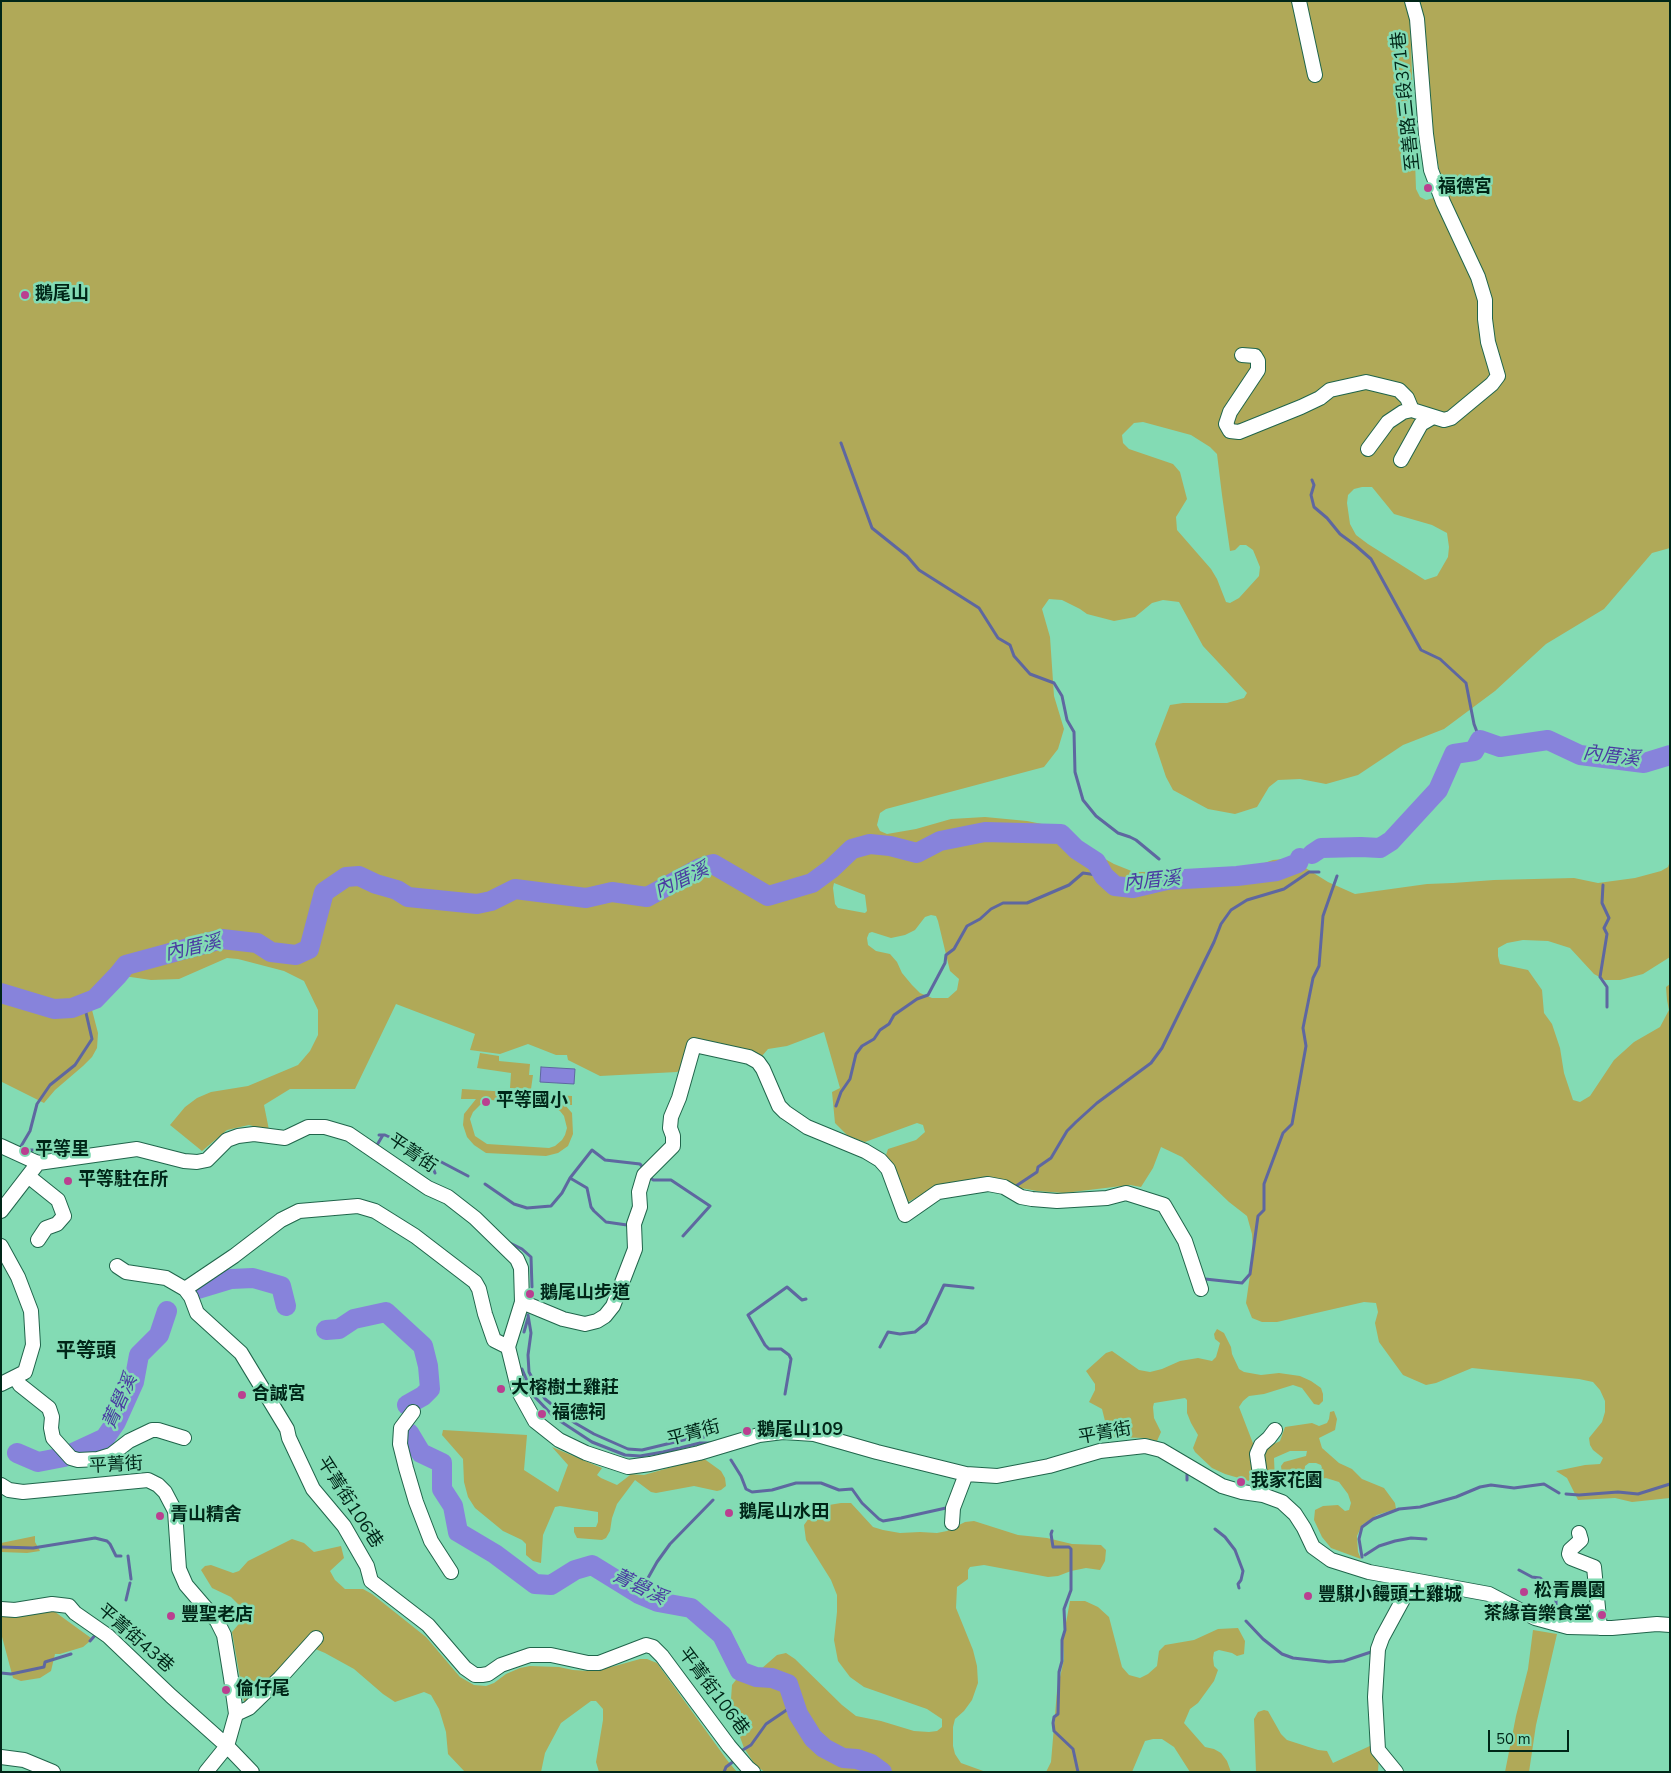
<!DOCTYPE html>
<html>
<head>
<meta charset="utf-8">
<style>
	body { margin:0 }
	#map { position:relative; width:1671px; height:1773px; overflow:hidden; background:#83dbb4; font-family:"Nunito Sans",sans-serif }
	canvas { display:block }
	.frame { position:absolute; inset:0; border:2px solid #002618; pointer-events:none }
	.scale { position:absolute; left:1488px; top:1730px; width:81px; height:22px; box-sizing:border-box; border:2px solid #002618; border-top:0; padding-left:6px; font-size:15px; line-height:18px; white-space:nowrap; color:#002618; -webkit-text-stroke:4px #83dbb4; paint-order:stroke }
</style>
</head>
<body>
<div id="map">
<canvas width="1671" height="1773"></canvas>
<div class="frame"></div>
<div class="scale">50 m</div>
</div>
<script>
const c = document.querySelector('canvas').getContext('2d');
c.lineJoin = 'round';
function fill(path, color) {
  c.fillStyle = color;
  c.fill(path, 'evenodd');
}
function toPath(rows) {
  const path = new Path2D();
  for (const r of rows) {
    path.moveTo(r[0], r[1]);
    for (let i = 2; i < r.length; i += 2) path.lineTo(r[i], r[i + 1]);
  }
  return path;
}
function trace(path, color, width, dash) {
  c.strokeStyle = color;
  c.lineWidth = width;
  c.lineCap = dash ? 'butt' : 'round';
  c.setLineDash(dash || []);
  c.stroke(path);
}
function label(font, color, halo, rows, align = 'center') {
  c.font = font + ' "Nunito Sans","Noto Sans TC",sans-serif';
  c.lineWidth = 5;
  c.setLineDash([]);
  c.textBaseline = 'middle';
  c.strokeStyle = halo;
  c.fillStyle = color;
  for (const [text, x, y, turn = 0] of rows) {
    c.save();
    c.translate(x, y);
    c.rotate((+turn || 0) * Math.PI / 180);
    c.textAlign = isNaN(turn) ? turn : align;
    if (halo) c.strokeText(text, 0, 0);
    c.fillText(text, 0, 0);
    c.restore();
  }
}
fill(toPath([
	[1,1,1407,1,1410,17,1416,189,1420,197,1426,200,1437,197,1442,186,1427,98,1416,1,1670,1,1670,548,1652,553,1604,609,1546,644,1495,691,1444,729,1403,745,1358,775,1326,784,1300,779,1278,780,1269,787,1257,807,1235,814,1208,809,1173,790,1166,777,1155,744,1170,705,1183,703,1227,703,1244,698,1247,693,1203,646,1179,602,1163,600,1152,603,1135,617,1114,621,1087,614,1080,609,1062,600,1049,599,1042,609,1050,637,1054,696,1064,729,1058,749,1044,767,886,809,880,813,877,825,880,831,887,834,916,829,951,819,985,817,1027,821,1062,828,1091,851,1114,864,1134,872,1241,871,1273,860,1294,858,1304,867,1328,882,1355,894,1427,884,1453,883,1494,880,1574,878,1598,883,1635,878,1661,871,1668,867,1670,861,1670,957,1643,974,1620,980,1605,980,1594,974,1570,948,1548,941,1523,940,1507,943,1498,948,1498,956,1500,964,1528,970,1542,990,1544,1013,1552,1024,1560,1048,1564,1073,1573,1100,1580,1102,1590,1096,1614,1060,1634,1042,1660,1027,1669,1010,1667,1000,1666,987,1670,984,1670,1498,1632,1502,1615,1498,1578,1500,1567,1478,1556,1471,1585,1465,1600,1464,1603,1458,1593,1450,1590,1445,1589,1438,1602,1422,1605,1412,1605,1401,1600,1390,1593,1382,1579,1379,1472,1368,1436,1383,1426,1385,1403,1375,1379,1342,1375,1323,1378,1312,1376,1303,1364,1302,1277,1322,1262,1322,1252,1318,1246,1303,1253,1254,1252,1234,1247,1216,1229,1202,1182,1157,1161,1147,1153,1168,1141,1187,1130,1185,1064,1193,1037,1191,1016,1187,929,1191,908,1202,886,1155,888,1149,916,1140,925,1132,923,1125,917,1123,865,1142,848,1136,835,1123,832,1092,840,1088,824,1032,787,1046,768,1049,762,1056,728,1047,699,1043,683,1068,677,1072,600,1076,568,1060,567,1055,556,1055,528,1044,500,1054,470,1050,475,1034,396,1004,355,1089,290,1089,264,1105,269,1130,249,1125,227,1130,202,1151,170,1125,185,1107,197,1098,211,1092,248,1086,298,1065,310,1051,318,1035,318,1010,304,981,284,971,238,959,227,958,179,979,151,980,110,974,100,980,92,991,92,1010,98,1033,97,1048,92,1057,83,1066,55,1090,44,1103,2,1082],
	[1143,422,1191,435,1210,447,1217,454,1222,495,1230,551,1235,550,1240,545,1246,545,1253,550,1260,567,1259,576,1239,598,1230,603,1226,602,1217,579,1211,569,1177,530,1176,517,1187,499,1180,472,1173,464,1129,449,1123,443,1122,435,1134,423],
	[1362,487,1372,487,1394,514,1432,525,1447,533,1449,547,1448,557,1437,576,1425,580,1368,544,1356,535,1350,524,1347,503,1348,495,1354,489],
	[834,883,865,895,867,911,865,913,838,908,835,904,833,888],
	[931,915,936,916,938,921,950,971,959,979,957,990,948,998,932,998,920,993,912,985,902,973,897,962,890,954,876,951,868,945,867,938,869,933,872,932,891,938,905,935,915,930,925,917],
	[480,1053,499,1056,499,1061,530,1064,529,1075,533,1075,531,1089,510,1088,511,1073,477,1068],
	[462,1089,572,1096,572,1105,565,1105,572,1113,573,1134,568,1146,558,1153,546,1156,486,1153,474,1145,467,1137,463,1125,464,1114,476,1099,461,1099],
	[490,1100,549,1104,560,1111,564,1116,567,1128,565,1135,562,1140,555,1146,549,1148,487,1144,475,1136,470,1119,473,1112,483,1102],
	[1217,1329,1224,1333,1231,1347,1232,1354,1239,1369,1244,1372,1261,1375,1279,1373,1300,1376,1311,1381,1321,1388,1323,1394,1323,1401,1319,1405,1314,1404,1302,1388,1293,1385,1264,1394,1249,1396,1243,1401,1239,1407,1254,1446,1256,1483,1225,1474,1212,1468,1195,1452,1193,1448,1198,1435,1191,1423,1187,1413,1187,1400,1185,1398,1154,1403,1153,1407,1154,1418,1161,1432,1157,1441,1146,1438,1111,1437,1108,1433,1102,1409,1089,1402,1095,1390,1095,1384,1086,1371,1106,1353,1112,1351,1139,1370,1150,1372,1162,1369,1180,1361,1198,1358,1212,1361,1216,1357,1220,1343,1215,1339,1214,1334],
	[1334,1411,1337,1419,1335,1430,1319,1438,1322,1448,1339,1463,1352,1469,1362,1479,1384,1488,1395,1503,1396,1509,1377,1515,1362,1525,1357,1536,1358,1552,1361,1559,1331,1548,1322,1537,1314,1520,1315,1510,1323,1506,1338,1505,1345,1511,1349,1510,1351,1503,1348,1494,1339,1482,1326,1478,1312,1481,1312,1475,1322,1468,1321,1465,1316,1463,1309,1463,1305,1466,1304,1476,1296,1483,1288,1486,1283,1482,1281,1466,1284,1462,1306,1456,1307,1451,1290,1451,1274,1458,1275,1482,1269,1483,1265,1481,1262,1450,1280,1441,1285,1427,1312,1423,1319,1426,1327,1423,1329,1419,1330,1412],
	[443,1430,527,1435,524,1470,558,1492,568,1465,552,1447,602,1468,597,1475,601,1478,617,1485,625,1479,630,1475,629,1474,644,1475,703,1458,721,1471,725,1478,726,1486,721,1490,717,1491,694,1486,656,1493,651,1492,635,1480,617,1504,612,1518,610,1531,606,1538,602,1540,577,1538,574,1532,574,1527,596,1527,598,1522,598,1512,560,1506,555,1507,543,1535,541,1563,533,1561,526,1555,526,1544,522,1540,503,1531,475,1508,468,1497,464,1482,463,1459,442,1435],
	[841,1503,851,1503,873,1527,883,1530,900,1533,920,1532,937,1533,947,1531,965,1522,974,1521,1018,1535,1047,1538,1072,1544,1101,1545,1106,1550,1105,1561,1100,1570,1086,1568,1071,1571,1058,1576,1048,1577,984,1565,970,1567,968,1570,968,1579,957,1587,956,1608,973,1650,977,1666,978,1683,972,1700,964,1711,955,1719,953,1727,953,1746,955,1754,961,1763,986,1772,765,1772,756,1766,744,1748,735,1723,731,1699,732,1685,739,1676,761,1669,777,1655,786,1653,795,1659,842,1705,856,1716,881,1721,914,1731,929,1732,937,1731,942,1727,942,1719,927,1709,864,1687,850,1677,838,1661,834,1640,837,1612,837,1595,831,1580,806,1540,804,1525,809,1518,816,1512,829,1505],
	[35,1536,35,1542,40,1551,27,1553,1,1552,1,1543],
	[292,1539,304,1543,314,1552,341,1546,344,1558,330,1571,335,1580,345,1589,363,1589,372,1594,426,1637,460,1677,474,1685,486,1686,494,1683,506,1674,520,1668,530,1666,559,1667,573,1670,588,1671,615,1666,640,1659,647,1659,657,1663,727,1760,737,1772,599,1772,596,1762,603,1720,603,1709,596,1701,591,1701,561,1723,545,1753,541,1772,465,1772,448,1754,446,1732,439,1709,431,1695,424,1692,395,1702,383,1694,354,1669,325,1653,313,1648,245,1707,232,1632,243,1619,243,1614,240,1606,231,1597,212,1588,201,1570,205,1566,211,1565,233,1573,239,1571,248,1561],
	[1070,1601,1085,1601,1098,1607,1109,1617,1122,1667,1129,1675,1140,1678,1148,1674,1157,1666,1159,1651,1165,1645,1194,1640,1218,1629,1238,1628,1245,1641,1244,1654,1237,1656,1232,1653,1219,1650,1214,1652,1213,1658,1214,1666,1218,1670,1214,1681,1198,1703,1190,1709,1184,1723,1205,1747,1214,1749,1221,1753,1227,1761,1231,1772,1190,1772,1174,1747,1162,1739,1153,1739,1145,1741,1132,1772,1046,1772,1051,1762,1057,1691,1064,1659,1063,1639],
	[51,1609,91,1638,89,1642,83,1647,60,1654,55,1654,51,1671,40,1678,21,1681,13,1678,1,1633,1,1613],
	[1533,1630,1557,1634,1536,1725,1529,1772,1505,1772,1516,1716,1528,1669],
	[1264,1710,1268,1711,1281,1734,1287,1740,1318,1750,1327,1751,1333,1763,1372,1745,1379,1756,1378,1772,1256,1772,1254,1719,1258,1712]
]), '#b0a958');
const water = toPath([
	[541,1067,575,1069,574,1084,540,1082,541,1067]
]);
fill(water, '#8783db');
trace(water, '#5e67a0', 1);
trace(toPath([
	[841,443,872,528,907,556,919,570,979,608,998,638,1010,645,1014,656,1030,674,1054,683,1062,696,1067,720,1074,732,1075,772,1083,800,1096,816,1118,833,1130,837,1136,840,1159,859],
	[1312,480,1314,485,1311,495,1314,507,1327,518,1340,534,1355,545,1371,559,1421,650,1440,659,1466,683,1474,724,1480,740],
	[1603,885,1602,903,1609,918,1604,928,1607,934,1600,977,1607,987,1607,1007],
	[836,1106,841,1092,850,1079,856,1054,862,1046,874,1039,880,1030,889,1024,894,1015,917,999,928,995,945,963,946,955,954,949,967,926,980,919,991,909,1003,903,1027,903,1069,885,1083,873,1104,876],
	[379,1135,385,1135,428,1155,435,1173],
	[377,1145,383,1135],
	[20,1148,30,1131,37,1104,50,1085,75,1065,92,1039,84,1004],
	[21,1148,26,1150,63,1150],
	[428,1155,468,1176],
	[649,1176,653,1180,671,1180,710,1206,683,1236],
	[570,1178,592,1150,605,1160,640,1164,644,1169],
	[485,1184,514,1204,527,1208,551,1206,562,1193,570,1178,587,1188,591,1207,594,1211,606,1222,627,1225,629,1228],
	[1016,1186,1037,1172,1038,1167,1051,1158,1067,1131,1076,1122,1097,1103,1151,1063,1162,1048,1214,942,1221,924,1231,910,1247,900,1284,889,1309,872,1319,872],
	[510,1243,522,1249,531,1257,532,1287],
	[1205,1279,1242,1283,1250,1274,1258,1216,1264,1210,1264,1184,1283,1133,1292,1124,1306,1046,1303,1028,1313,978,1319,966,1323,916,1337,876],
	[528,1315,531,1333,528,1355,529,1372,537,1387,545,1399,575,1423,594,1434,628,1449,642,1450,696,1437,704,1437],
	[524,1332,528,1318],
	[880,1347,888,1332,900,1334,915,1332,926,1323,944,1285,973,1288],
	[522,1369,533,1395,554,1417,592,1442,625,1455,640,1456,663,1452,700,1443,711,1443],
	[785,1394,791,1359,789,1355,781,1349,769,1349,765,1345,748,1315,787,1287,802,1300,806,1299],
	[731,1460,741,1476,746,1489,752,1492,772,1490,796,1483,821,1483,839,1490,852,1489,862,1503,879,1519,883,1521,901,1518,946,1508],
	[1187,1480,1187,1473],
	[1566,1494,1579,1495,1618,1492,1638,1494,1670,1484],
	[1215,1529,1225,1537,1235,1550,1243,1571,1241,1580,1238,1584,1239,1588],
	[1052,1531,1051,1534,1053,1547,1069,1547,1071,1549,1071,1590,1064,1609,1065,1630,1062,1640,1062,1661,1059,1672,1058,1714,1054,1717,1053,1723,1054,1731,1073,1749,1078,1772],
	[1,1547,33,1548,95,1538,107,1541,110,1544,116,1556,121,1556],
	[1365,1555,1379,1546,1395,1541,1411,1538,1426,1539],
	[128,1556,131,1579],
	[1362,1557,1359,1539,1362,1527,1373,1519,1399,1509,1420,1507,1456,1497,1480,1487,1491,1485,1514,1488,1544,1484,1559,1493],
	[1519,1570,1532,1577,1540,1578,1556,1592,1556,1616],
	[639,1594,657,1562,670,1544,713,1500],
	[126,1600,130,1583],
	[1246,1621,1263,1639,1282,1654,1293,1658,1329,1662,1344,1661,1374,1651],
	[90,1641,98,1632],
	[1,1673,11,1674,44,1667,45,1662,71,1654],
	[741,1751,751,1745,766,1724,794,1705],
	[724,1772,726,1767,734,1761]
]), '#5e67a0', 3);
trace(toPath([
	[1312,854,1321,848,1361,847,1380,848,1391,841,1438,790,1454,754,1474,751,1480,740,1500,747,1548,740,1580,755,1644,763,1670,755],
	[1,993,54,1009,72,1008,95,999,118,975,126,965,222,939,257,943,271,952,296,955,309,949,324,892,346,877,359,876,376,884,397,890,408,897,477,904,491,901,515,889,586,898,612,892,647,897,700,868,713,864,768,896,812,883,831,869,852,849,870,844,890,846,917,853,940,841,985,832,1061,834,1076,849,1096,862,1104,876,1115,886,1133,888,1167,880,1237,876,1277,871,1298,863,1300,858],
	[198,1289,231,1279,253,1278,281,1286,286,1306],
	[326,1330,339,1329,354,1319,386,1312,423,1346,428,1366,430,1389,423,1396,407,1405],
	[409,1433,421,1453,442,1463,442,1489,453,1506,458,1532,495,1554,535,1584,551,1585,575,1570,592,1565,639,1594,658,1602,691,1608,722,1635,740,1671,756,1677,772,1678,788,1684,798,1714,813,1738,824,1748,843,1758,857,1759,871,1764,882,1772],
	[17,1453,38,1462,64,1457,105,1438,116,1422,134,1382,139,1355,159,1335,167,1311]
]), '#8783db', 20);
const minor = toPath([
	[1299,1,1315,75],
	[1242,355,1255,356,1258,361,1258,370,1230,412,1226,424,1230,431,1239,432,1301,407,1320,398,1330,390,1366,382,1399,390,1407,398,1412,410,1444,420,1451,418,1492,384,1498,376,1488,342,1485,319,1485,300,1478,277,1443,202,1431,170,1426,134,1417,19,1412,1],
	[1368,449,1388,422,1403,412,1412,410],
	[1401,460,1421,424,1433,417],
	[1,1146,38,1163],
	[28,1176,58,1200,64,1216,57,1224,46,1228,38,1240],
	[1,1211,38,1163,137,1149,184,1161,197,1162,207,1160,227,1140,238,1136,254,1134,285,1138,308,1127,325,1127,349,1134,428,1188,448,1197,475,1218,517,1259,521,1268,522,1302,508,1347,519,1392,535,1421,559,1440,586,1453,628,1467,650,1464,699,1453,759,1435,783,1432,814,1434,877,1452,966,1474,997,1476,1049,1466,1100,1451,1145,1446,1161,1450,1222,1486,1242,1492,1263,1495,1282,1502,1295,1514,1304,1528,1313,1547,1331,1560,1369,1572,1489,1594,1535,1618,1568,1627,1612,1628,1657,1624,1670,1625],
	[1,1246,18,1277,31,1311,33,1345,25,1372,1,1384],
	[117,1266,126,1272,166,1278,185,1289],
	[522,1302,563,1319,585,1324,597,1321,605,1316,613,1306,635,1249,634,1224,640,1207,639,1192,644,1175,673,1146,673,1136,670,1128,671,1117,679,1098,694,1045,749,1057,758,1062,763,1069,779,1106,785,1112,807,1127,865,1151,880,1160,888,1169,905,1215,938,1192,988,1184,1004,1187,1021,1197,1032,1199,1057,1201,1107,1198,1126,1193,1164,1205,1185,1241,1201,1289],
	[508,1347,494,1340,485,1314,479,1289,475,1282,415,1236,375,1211,358,1206,299,1211,281,1220,234,1256,185,1289,191,1297,197,1313,241,1353,287,1429,289,1438,313,1489,344,1526,367,1566,371,1581,428,1625,465,1668,475,1675,482,1675,488,1674,501,1665,530,1655,551,1655,588,1663,599,1663,646,1645,653,1647,662,1656,729,1746,748,1768,753,1772],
	[15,1377,20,1385,49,1408,52,1417,51,1428,53,1438,71,1458,78,1460,98,1459,111,1455,129,1441,152,1430,158,1430,184,1438],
	[413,1412,401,1428,400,1444,406,1468,416,1502,431,1541,451,1572],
	[1,1485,9,1490,23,1492,148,1480,158,1485,165,1492,175,1511,179,1569,186,1585,217,1621,224,1635,231,1678,236,1714,227,1746,206,1772],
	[1263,1495,1257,1454,1261,1445,1269,1438,1275,1430],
	[952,1523,953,1508,966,1474],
	[1579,1533,1581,1540,1570,1550,1569,1554,1571,1558,1576,1560,1594,1567,1600,1628],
	[1,1609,15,1610,52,1604,69,1606,75,1613,108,1636,171,1696,227,1746,252,1772],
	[236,1714,249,1708,280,1678,316,1638],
	[1,1757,24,1760,53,1772],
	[1396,1772,1378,1750,1375,1697,1378,1649,1382,1638,1413,1581]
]);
trace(minor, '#20654b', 16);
trace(minor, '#fff', 14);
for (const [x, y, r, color] of [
	[1428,188,5,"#ba3f90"],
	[25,295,5,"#ba3f90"],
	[486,1102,5,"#ba3f90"],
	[25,1151,5,"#ba3f90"],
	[68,1181,5,"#ba3f90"],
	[530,1294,5,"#ba3f90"],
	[501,1389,5,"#ba3f90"],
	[242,1395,5,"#ba3f90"],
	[542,1414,5,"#ba3f90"],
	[747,1431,5,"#ba3f90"],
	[1241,1482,5,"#ba3f90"],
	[729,1513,5,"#ba3f90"],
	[160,1516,5,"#ba3f90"],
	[1524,1592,5,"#ba3f90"],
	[1308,1596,5,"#ba3f90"],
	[1602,1615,5,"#ba3f90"],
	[171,1616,5,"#ba3f90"],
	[226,1690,5,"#ba3f90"]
]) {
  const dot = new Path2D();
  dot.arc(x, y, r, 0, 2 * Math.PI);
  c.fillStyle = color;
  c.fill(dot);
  trace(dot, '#83dbb4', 2);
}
label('18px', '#002618', '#83dbb4', [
	["至善路三段371巷",1407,101,-96],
	["平菁街",412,1154,34],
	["平菁街",694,1434,-15],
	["平菁街",1105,1434,-10],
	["平菁街",116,1466,-3],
	["平菁街106巷",349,1503,57],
	["平菁街43巷",135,1639,41],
	["平菁街106巷",713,1692,53]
]);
label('bold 18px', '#002618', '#83dbb4', [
	["福德宮",1438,188],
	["鵝尾山",35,295],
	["平等國小",496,1102],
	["平等里",35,1151],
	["平等駐在所",78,1181],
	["鵝尾山步道",540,1294],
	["大榕樹土雞莊",511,1389],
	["合誠宮",252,1395],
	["福德祠",552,1414],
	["鵝尾山109",757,1431],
	["我家花園",1251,1482],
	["鵝尾山水田",739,1513],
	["青山精舍",170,1516],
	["松青農園",1534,1592],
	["豐騏小饅頭土雞城",1318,1596],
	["茶緣音樂食堂",1592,1615,"right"],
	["豐聖老店",181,1616],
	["倫仔尾",236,1690]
], 'left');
label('italic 19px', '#4a3ba2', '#83dbb4', [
	["內厝溪",1611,757,7],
	["內厝溪",682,881,-25],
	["內厝溪",1152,882,-6],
	["內厝溪",193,949,-13],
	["菁礐溪",121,1402,-66],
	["菁礐溪",639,1588,26]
]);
label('bold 20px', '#002618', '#83dbb4', [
	["平等頭",86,1352]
]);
</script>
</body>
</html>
